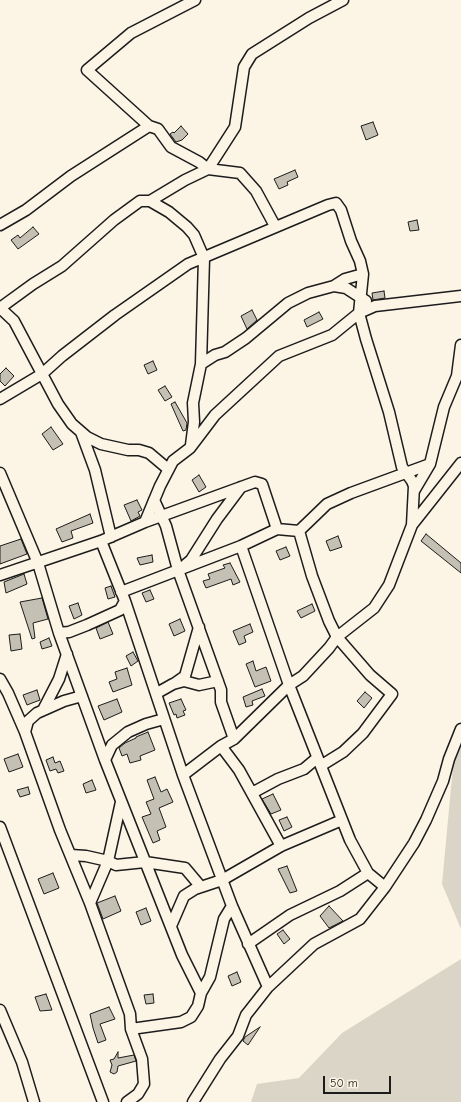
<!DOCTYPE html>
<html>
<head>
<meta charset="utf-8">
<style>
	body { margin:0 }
	#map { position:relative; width:461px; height:1102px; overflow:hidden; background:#fcf5e5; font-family:"Comic Neue",sans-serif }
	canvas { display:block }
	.scale { position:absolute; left:323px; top:1076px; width:68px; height:18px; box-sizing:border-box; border:2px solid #1c1c1c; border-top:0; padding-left:5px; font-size:12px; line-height:14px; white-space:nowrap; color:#1c1c1c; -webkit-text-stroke:3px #fcf5e5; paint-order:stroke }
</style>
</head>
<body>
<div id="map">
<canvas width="461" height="1102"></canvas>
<div class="scale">50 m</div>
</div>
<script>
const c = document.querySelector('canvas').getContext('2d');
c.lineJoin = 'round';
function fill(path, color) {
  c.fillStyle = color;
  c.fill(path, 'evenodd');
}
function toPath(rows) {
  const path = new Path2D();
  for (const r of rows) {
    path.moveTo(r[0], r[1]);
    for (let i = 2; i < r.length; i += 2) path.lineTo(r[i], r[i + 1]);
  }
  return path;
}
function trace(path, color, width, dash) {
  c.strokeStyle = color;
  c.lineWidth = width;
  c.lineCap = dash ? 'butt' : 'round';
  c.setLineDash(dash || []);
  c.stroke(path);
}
fill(toPath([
	[461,726,461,929,442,884,455,745],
	[461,959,461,1102,251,1102,257,1084,299,1078,342,1033]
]), '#dbd5c8');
const building = toPath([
	[373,122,378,135,366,140,361,126,373,122],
	[181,126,188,134,182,140,176,142,170,134,173,132,174,133,181,126],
	[295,170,298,177,287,182,288,185,279,189,274,179,295,170],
	[417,220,419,230,410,231,408,222,417,220],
	[33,227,39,234,18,249,11,240,18,235,20,238,33,227],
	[384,291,385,298,373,300,372,293,384,291],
	[252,310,257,320,247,329,241,316,252,310],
	[319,312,323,319,307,327,304,320,319,312],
	[153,361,157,370,148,374,144,365,153,361],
	[6,368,14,376,5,386,0,381,0,374,6,368],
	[165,386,172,397,165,401,158,390,165,386],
	[175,402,187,423,186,430,183,431,171,404,175,402],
	[51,427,63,444,53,450,42,434,51,427],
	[199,475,206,487,199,492,192,480,199,475],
	[137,500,142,510,138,512,140,516,131,521,124,505,137,500],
	[90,514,93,523,71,531,73,538,62,542,56,529,90,514],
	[426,534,461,563,461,573,421,541,426,534],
	[338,536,342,547,330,551,326,541,338,536],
	[21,539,27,554,0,564,0,546,21,539],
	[286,547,290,556,280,560,276,551,286,547],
	[152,555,153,562,140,565,137,558,152,555],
	[230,563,240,582,233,585,231,579,206,588,203,581,210,579,208,574,225,568,223,565,230,563],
	[24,574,27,584,6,593,4,582,24,574],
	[111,586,115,597,108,599,105,588,111,586],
	[150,590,154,599,146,602,142,593,150,590],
	[42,598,48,619,33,623,35,638,32,639,20,602,42,598],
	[78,603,82,615,74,619,69,606,78,603],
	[312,604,315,611,301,618,297,611,312,604],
	[180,619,185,631,174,636,169,624,180,619],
	[108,622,113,634,100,639,96,628,108,622],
	[250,624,253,632,244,636,246,642,239,645,233,631,250,624],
	[20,634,22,649,11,651,9,635,20,634],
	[49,638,52,646,42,649,40,642,49,638],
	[133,652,138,661,131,666,126,656,133,652],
	[253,661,256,671,266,667,271,681,255,687,246,664,253,661],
	[127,668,132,685,113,692,109,682,117,679,115,672,127,668],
	[262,689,265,696,252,701,253,705,246,707,243,697,262,689],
	[37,690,40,700,27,705,23,695,37,690],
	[365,692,372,698,364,708,357,701,365,692],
	[117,699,122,712,104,720,98,706,117,699],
	[181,699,186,710,183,711,185,715,177,718,176,714,174,715,169,703,181,699],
	[148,732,155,750,140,756,141,760,130,763,127,754,122,756,119,748,125,743,136,738,136,737,148,732],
	[18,754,23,767,9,772,4,759,18,754],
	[53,757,55,763,60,761,64,771,58,773,56,769,50,771,46,760,53,757],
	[155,777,161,792,167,789,173,802,159,808,166,827,157,831,160,840,153,843,142,817,151,814,146,802,154,799,147,780,155,777],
	[92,780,96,790,86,793,83,784,92,780],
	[28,787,30,794,20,797,17,790,28,787],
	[273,794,281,810,271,814,262,799,273,794],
	[287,817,292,827,284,831,279,820,287,817],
	[287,866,297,891,290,893,278,869,287,866],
	[53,873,59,888,44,894,38,879,53,873],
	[115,896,121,911,103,919,97,903,115,896],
	[329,906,343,921,329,928,320,916,329,906],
	[146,908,151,921,141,925,136,912,146,908],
	[283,930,290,939,284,944,277,934,283,930],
	[237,972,241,982,232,986,228,976,237,972],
	[46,994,52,1010,40,1011,35,997,46,994],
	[153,994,154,1003,146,1004,144,995,153,994],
	[109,1007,115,1019,100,1024,106,1040,98,1043,93,1028,90,1014,109,1007],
	[260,1027,248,1045,243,1041,245,1037,260,1027],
	[118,1052,118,1058,134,1055,136,1061,118,1066,117,1072,114,1074,110,1072,112,1065,110,1060,114,1059,118,1052]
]);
fill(building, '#c4c0b3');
trace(building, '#1c1c1c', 1);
const street = toPath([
	[195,0,131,33,87,70,149,126,158,129,171,147,199,162,208,169,240,173,256,191,275,226],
	[150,201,169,212,187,227,194,235,204,258,201,364,193,403,194,422,191,445],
	[0,225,26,210,71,176,149,126],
	[334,286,346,288,366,301],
	[0,308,33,284,62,266,114,220,140,201,150,201,185,180,208,169,235,127,244,67,252,54,309,18,343,0],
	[0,308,14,321,58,404,72,424,87,437,101,444,128,450,139,450,149,453,168,469],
	[201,364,215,355,225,352,246,338,288,303,308,293,334,286,345,279,363,274],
	[0,399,42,374,62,356,115,315,188,264,328,205,336,203,341,210,351,241,360,261,363,274,359,313,366,339,389,412,402,467,412,481,414,486,412,525,389,585,374,608,337,637,329,648,303,676,289,685,234,739,221,746,183,775],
	[81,432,95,470,111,537],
	[0,473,38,563,59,633,105,760,182,955,201,993,198,1006,191,1017,181,1022,131,1029],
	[414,491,430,464,444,407,457,376,461,345],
	[154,500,166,526,178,570,221,690,221,702,234,739],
	[145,522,160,486,173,461,190,448,215,415,279,356,332,335,359,313,375,306,461,296],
	[412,525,461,463],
	[299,531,312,576,329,621,337,637,370,675,392,694,363,733,343,752,322,765],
	[299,531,327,504,351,493,430,464],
	[101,541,125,601,183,775,232,906,224,919,210,977,201,993],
	[241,546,289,685,350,840,368,873,385,887],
	[185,565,191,560,217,519,241,487],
	[0,575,101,541,145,522,255,482,262,484,277,529],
	[121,592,241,546,277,529,299,531],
	[59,633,69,632,87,625,120,610,125,601],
	[0,679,8,693,25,732,60,830,90,903,130,1014,131,1029,142,1059,144,1084,138,1094,127,1102],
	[175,683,185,676,199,627],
	[157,693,173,684,184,681,199,685,218,681],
	[43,710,59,679,67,654],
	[25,732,28,721,37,713,64,701,82,696],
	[221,746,239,770,281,846],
	[105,760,112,745,128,732,146,724,164,719],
	[252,793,278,779,304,769,317,758],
	[0,827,103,1102],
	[71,855,86,856,108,861,116,865,145,862,185,868,201,887],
	[90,903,108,861,121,802],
	[232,906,268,987],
	[171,926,184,896,195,889,222,880,281,846,342,820],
	[248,944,290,915,340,891,368,873],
	[0,1010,22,1062,34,1102],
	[193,1102,220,1059,238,1036,246,1015,268,987,314,944,360,919,385,887,414,843,426,820,443,781,449,759,461,729]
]);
trace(street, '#1c1c1c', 13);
trace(street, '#fcf5e5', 10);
</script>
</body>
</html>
